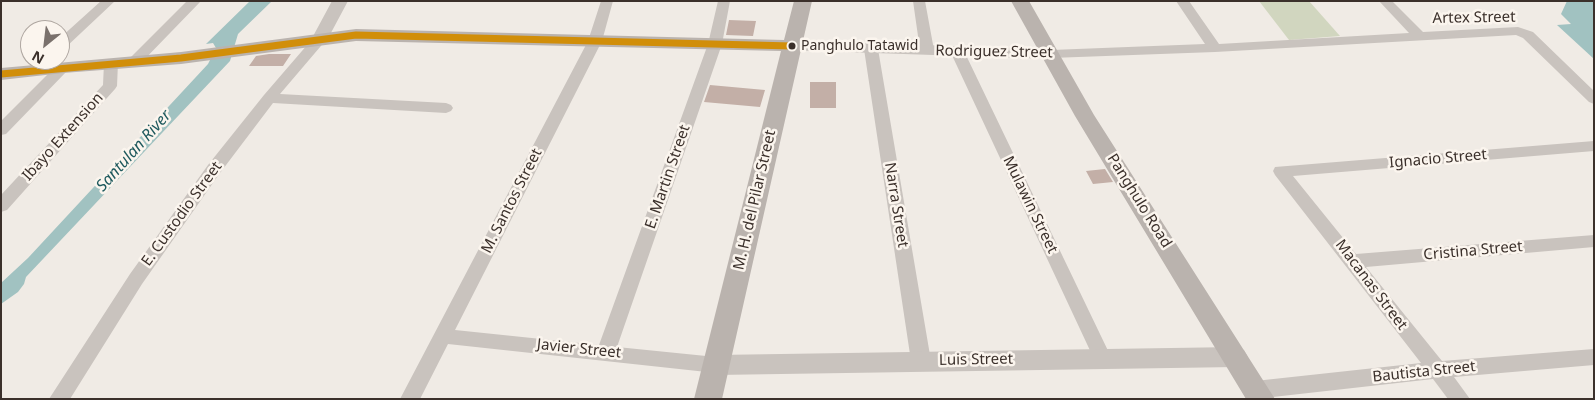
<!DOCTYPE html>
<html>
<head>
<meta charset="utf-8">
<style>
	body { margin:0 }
	#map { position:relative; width:1595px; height:400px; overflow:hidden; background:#f0ebe5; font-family:"Noto Sans",sans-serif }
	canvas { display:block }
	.frame { position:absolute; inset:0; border:2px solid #3b302b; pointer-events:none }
	.north { position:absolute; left:20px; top:20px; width:50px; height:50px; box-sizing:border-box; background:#fbf5ee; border:1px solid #aea6a0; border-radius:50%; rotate:209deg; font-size:14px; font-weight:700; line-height:20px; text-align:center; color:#3b302b }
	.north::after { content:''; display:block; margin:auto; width:18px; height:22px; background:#7a716c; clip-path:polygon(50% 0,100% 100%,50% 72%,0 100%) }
</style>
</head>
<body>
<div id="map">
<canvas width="1595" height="400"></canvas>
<div class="frame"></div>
<div class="north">N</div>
</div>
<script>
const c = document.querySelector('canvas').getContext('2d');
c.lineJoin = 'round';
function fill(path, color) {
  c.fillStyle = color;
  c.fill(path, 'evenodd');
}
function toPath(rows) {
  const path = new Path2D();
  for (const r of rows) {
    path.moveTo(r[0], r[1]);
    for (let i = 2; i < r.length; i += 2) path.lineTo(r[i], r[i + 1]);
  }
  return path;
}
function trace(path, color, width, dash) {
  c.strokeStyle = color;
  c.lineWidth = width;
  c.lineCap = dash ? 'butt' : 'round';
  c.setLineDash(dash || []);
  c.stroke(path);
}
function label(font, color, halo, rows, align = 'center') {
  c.font = font + ' "Noto Sans",sans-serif';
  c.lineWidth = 5;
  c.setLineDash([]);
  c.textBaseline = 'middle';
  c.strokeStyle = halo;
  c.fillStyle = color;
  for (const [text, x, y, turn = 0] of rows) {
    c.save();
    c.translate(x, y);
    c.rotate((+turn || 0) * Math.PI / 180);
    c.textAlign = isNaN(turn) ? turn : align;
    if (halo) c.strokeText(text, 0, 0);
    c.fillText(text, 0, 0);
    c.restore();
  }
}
fill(toPath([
	[1259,1,1309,1,1340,36,1289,40]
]), '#d1d6bf');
fill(toPath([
	[250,1,272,1,238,34,230,61,26,277,24,284,18,292,1,304,1,283,28,258,208,64,216,48,213,43,206,44],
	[1567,1,1594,1,1594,59,1557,25,1571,24,1561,14]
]), '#a1c2c1');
fill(toPath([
	[729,20,756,21,753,36,726,35],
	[269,54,291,54,283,66,249,66,256,56],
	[810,82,836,82,836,108,810,108],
	[710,85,765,90,760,107,704,102],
	[1105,169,1113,182,1093,184,1086,171]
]), '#c3afa7');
fill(toPath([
	[101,1,115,1,65,48,60,49,60,38,101,1],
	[187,1,201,1,140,64,130,64,128,61,130,58,187,1],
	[601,1,613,1,602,41,455,330,599,345,708,44,718,1,730,1,722,44,617,347,716,357,723,359,726,365,723,371,716,373,448,344,420,399,400,399,588,41,601,1],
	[913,1,925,1,934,50,932,53,922,53,920,50,913,1],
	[1176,1,1189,1,1219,44,1409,33,1379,1,1392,1,1423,32,1518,27,1533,32,1594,91,1594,104,1589,102,1523,38,1516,35,1215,52,1051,58,1044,54,1051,50,1205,44,1176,1],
	[319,36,326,40,280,94,446,103,451,105,453,108,451,111,446,113,273,103,220,173,142,284,70,399,49,399,130,274,208,165,264,95,314,37,319,36],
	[871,45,878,49,931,361,928,367,921,369,914,367,911,361,864,49,871,45],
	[957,47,964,51,1112,359,1110,365,1103,367,1096,365,1094,359,950,51,957,47],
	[111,59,116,60,118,63,117,86,115,89,7,210,1,212,1,195,103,85,104,63,106,60,111,59],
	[36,60,51,60,38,73,28,73,26,70,36,60],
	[63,63,68,64,70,67,68,70,6,134,1,135,1,121,58,64,63,63],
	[1594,141,1594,151,1293,176,1356,254,1594,235,1594,247,1366,267,1442,361,1594,349,1594,365,1454,377,1470,399,1448,399,1433,379,1255,399,1248,396,1245,390,1248,384,1255,381,1421,363,1275,175,1273,171,1275,167,1594,141]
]), '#c9c3be');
fill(toPath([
	[332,1,348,1,325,44,313,44,311,40,332,1],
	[792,41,1051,49,1057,50,1059,54,1057,58,1051,59,786,50,784,46,786,42,792,41],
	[1236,347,1244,350,1248,357,1244,364,1236,367,716,375,708,372,704,365,708,358,716,355,1236,347]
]), '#c9c3be');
fill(toPath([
	[794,1,812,1,722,399,694,399,781,51,356,41,181,64,63,73,1,80,1,68,181,52,356,29,784,40,794,1],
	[1011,1,1029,1,1094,115,1275,399,1246,399,1075,116,1011,1]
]), '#bab3ae');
trace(toPath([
	[1,74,181,58,356,35,792,46]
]), '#d18e09', 7);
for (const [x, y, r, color] of [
	[792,46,4.5,"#3b302b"]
]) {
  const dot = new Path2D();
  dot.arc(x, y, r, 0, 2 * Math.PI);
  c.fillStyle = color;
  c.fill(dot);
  trace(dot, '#fbf5ee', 2);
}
label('14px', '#3b302b', '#fbf5ee', [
	["Panghulo Tatawid",801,46]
], 'left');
label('15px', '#3b302b', '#fbf5ee', [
	["Artex Street",1474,18,-1],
	["Rodriguez Street",994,52,1],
	["Ibayo Extension",63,137,-48],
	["Ignacio Street",1438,159,-5],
	["E. Martin Street",668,177,-71],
	["M. H. del Pilar Street",755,200,-77],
	["M. Santos Street",512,201,-63],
	["Panghulo Road",1139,201,58],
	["Narra Street",896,205,81],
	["Mulawin Street",1030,205,64],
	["E. Custodio Street",182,214,-54],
	["Cristina Street",1473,251,-5],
	["Macanas Street",1371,285,53],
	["Javier Street",579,349,6],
	["Luis Street",976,360,-1],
	["Bautista Street",1424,372,-6]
]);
label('italic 16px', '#1f5a5e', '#fbf5ee', [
	["Santulan River",134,151,-48]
]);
</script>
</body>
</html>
